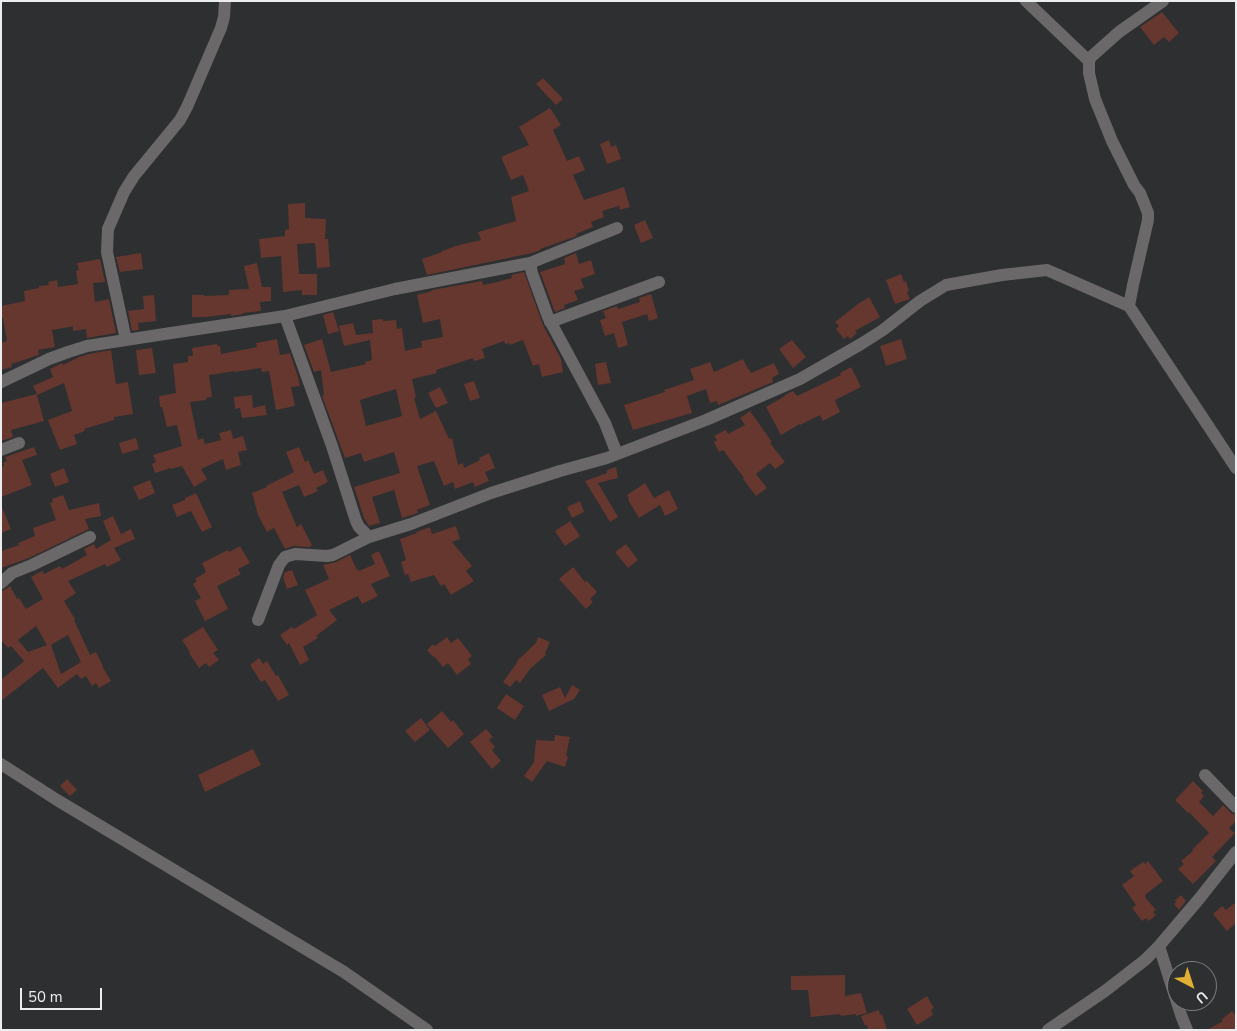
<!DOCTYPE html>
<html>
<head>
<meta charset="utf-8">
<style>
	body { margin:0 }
	#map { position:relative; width:1237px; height:1031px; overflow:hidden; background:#2d2f31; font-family:"Nunito Sans",sans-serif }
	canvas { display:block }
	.frame { position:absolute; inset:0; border:2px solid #ecedee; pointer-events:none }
	.north { position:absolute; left:1167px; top:961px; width:50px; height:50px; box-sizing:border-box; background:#2d2f31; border:1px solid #797b7d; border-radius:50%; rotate:140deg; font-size:14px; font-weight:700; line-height:20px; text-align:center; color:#ecedee }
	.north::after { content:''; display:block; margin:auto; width:18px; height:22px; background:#dfb034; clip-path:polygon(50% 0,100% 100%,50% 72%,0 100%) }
	.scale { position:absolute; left:20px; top:988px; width:82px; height:22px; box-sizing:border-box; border:2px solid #ecedee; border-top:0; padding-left:6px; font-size:15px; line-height:18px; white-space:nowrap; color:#ecedee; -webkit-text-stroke:4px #2d2f31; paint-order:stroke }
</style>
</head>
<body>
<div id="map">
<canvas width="1237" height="1031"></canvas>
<div class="frame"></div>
<div class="north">U</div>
<div class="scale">50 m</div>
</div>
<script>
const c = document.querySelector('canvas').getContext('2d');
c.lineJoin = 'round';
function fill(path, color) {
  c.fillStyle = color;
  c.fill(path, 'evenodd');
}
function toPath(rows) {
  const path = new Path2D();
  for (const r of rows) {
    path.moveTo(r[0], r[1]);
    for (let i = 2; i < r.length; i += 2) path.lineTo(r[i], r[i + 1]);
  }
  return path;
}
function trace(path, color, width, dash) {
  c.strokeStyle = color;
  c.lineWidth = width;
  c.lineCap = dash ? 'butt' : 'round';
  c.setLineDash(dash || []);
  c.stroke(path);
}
fill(toPath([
	[1162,12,1179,33,1169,42,1164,37,1154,45,1140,27],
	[543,78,563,99,556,105,536,84],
	[550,108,561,125,553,130,567,161,579,156,585,170,573,175,584,200,624,187,630,207,620,210,619,206,602,211,604,217,591,222,593,227,576,234,577,236,540,249,541,250,532,253,427,275,422,259,442,252,442,251,459,245,481,240,478,232,516,221,511,197,529,191,523,175,511,180,501,157,529,145,519,127],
	[609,140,611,147,616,145,621,159,607,164,600,144],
	[305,203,305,218,326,219,325,239,328,239,330,267,317,268,315,243,297,244,299,274,317,274,317,295,302,295,302,290,283,292,281,256,261,258,259,239,285,236,285,230,289,229,288,204],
	[645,220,653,238,641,243,634,225],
	[141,253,143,269,120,272,116,257],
	[576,253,579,264,591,260,595,274,581,279,584,288,574,291,578,300,564,305,565,308,555,312,540,272,565,264,564,258],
	[100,259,105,282,93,283,95,302,109,299,116,333,87,338,86,329,73,331,73,326,69,327,52,330,55,347,38,350,39,355,11,364,12,367,1,370,1,343,7,341,3,318,1,318,1,306,25,301,24,291,39,288,39,286,49,285,48,282,57,280,58,287,78,284,76,271,79,270,77,263],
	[257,263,262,287,271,287,271,301,260,302,261,311,243,313,243,314,231,316,231,314,206,317,192,317,192,295,204,295,204,296,229,295,229,290,249,289,244,266],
	[524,272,543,325,561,359,563,372,542,377,539,364,533,366,523,340,510,345,509,343,505,344,504,341,482,349,485,358,474,361,473,358,436,370,437,373,412,379,416,397,414,398,420,419,436,411,449,439,452,438,458,465,463,463,464,468,480,460,479,458,489,453,495,468,485,472,489,481,475,487,473,482,455,489,453,482,444,486,434,461,417,466,430,505,417,510,418,513,402,518,394,490,372,497,380,523,369,526,364,518,354,487,400,473,394,452,364,462,361,453,345,458,322,396,324,395,321,370,314,372,304,345,322,339,331,372,366,364,365,362,372,360,370,340,344,346,339,326,353,323,356,335,373,333,372,320,383,319,383,321,396,320,397,329,402,328,405,351,422,347,421,341,443,337,440,319,423,323,417,295,432,291,432,290,482,281,483,285,493,283,512,278,511,275],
	[396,389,402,416,366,426,360,400],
	[901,274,904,282,906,281,909,291,907,292,910,299,895,304,886,280],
	[651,294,658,318,649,321,647,314,622,322,628,345,618,348,614,333,605,336,600,320,606,318,603,311,617,306,618,309,640,302,639,298],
	[154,295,156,321,138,323,139,330,132,331,128,311,144,309,143,296],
	[869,297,880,317,855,331,857,333,850,339,848,336,844,339,836,329,839,326,835,322,858,304],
	[333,312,339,331,328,334,323,315],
	[277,339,280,355,290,353,298,377,300,386,291,387,295,406,276,410,269,371,262,372,261,368,235,372,235,371,209,375,212,397,206,398,206,400,190,402,198,440,203,438,205,444,221,440,219,433,231,430,233,439,243,436,247,450,238,452,241,465,226,470,223,459,201,469,207,479,194,487,182,466,171,469,171,468,155,473,152,464,156,462,153,455,182,446,177,425,167,427,162,407,160,407,159,396,176,393,173,364,188,362,188,356,193,356,192,348,217,344,217,346,220,346,221,354,257,347,256,343],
	[901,339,907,359,886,366,880,346],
	[792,340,806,357,793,368,779,349],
	[152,348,156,373,139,375,136,350],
	[111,350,116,384,128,382,133,414,114,417,114,420,84,429,85,431,74,435,77,444,60,450,48,420,72,411,64,383,37,395,44,421,11,430,13,437,1,441,1,403,37,394,33,386,53,377,50,369,62,363,63,365,79,357,89,354],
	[743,359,748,369,749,369,751,373,774,363,779,374,772,378,773,382,718,405,717,401,710,403,706,389,687,396,692,413,633,430,624,405,665,392,664,390,694,380,690,369,710,362,714,372],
	[606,362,611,383,598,385,595,364],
	[851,367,861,387,835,400,840,412,823,421,820,415,800,425,800,424,781,435,766,407,785,396,785,395,793,391,797,396,841,375,840,373],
	[474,381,480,398,470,401,464,384],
	[440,387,448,403,436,408,428,393],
	[252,395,253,408,265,405,267,415,242,418,240,408,235,409,234,397],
	[750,411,772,442,770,443,785,462,775,469,770,463,756,474,767,488,756,496,743,479,744,478,723,450,719,452,714,442,717,440,714,436,726,430,728,434,745,425,740,418],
	[136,438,139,449,122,454,119,443],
	[34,447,37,455,22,460,32,485,1,497,1,467,4,466,3,463,7,461,5,457],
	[299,447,305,462,308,460,314,474,323,470,328,482,316,488,318,491,304,497,299,485,282,492,297,527,301,524,312,545,310,547,293,546,285,549,274,528,267,532,258,515,252,493,267,487,266,486,294,472,286,452],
	[616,467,618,478,598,483,618,517,610,522,585,481,607,473,607,470],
	[64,468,69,482,55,487,50,474],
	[150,480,155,493,139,500,133,487],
	[645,483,654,498,669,490,678,509,665,516,660,505,639,518,628,500,629,499,627,495],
	[196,493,212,527,202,532,191,511,177,517,172,505,185,500,185,498],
	[63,495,69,510,99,503,101,516,85,519,89,529,29,558,1,568,1,551,19,545,18,543,35,536,33,528,56,520,50,503,53,502,52,499],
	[580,501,584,512,572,518,567,507],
	[1,505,11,529,1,533],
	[113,516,121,534,131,529,135,539,114,548,121,560,107,567,105,564,68,581,76,593,64,601,75,619,74,620,90,655,96,652,103,666,102,666,111,681,99,688,96,683,92,686,86,676,81,679,77,674,58,688,43,668,1,701,1,680,24,661,11,646,8,648,1,640,1,591,6,589,10,586,17,599,19,598,26,609,43,599,31,577,42,571,44,574,60,566,62,569,87,555,84,549,94,544,96,549,111,540,103,521],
	[36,626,47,645,28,652,18,640],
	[68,635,81,662,61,674,51,645],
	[570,521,580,536,565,546,555,531],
	[456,526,460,539,452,542,472,566,466,571,474,581,451,595,444,584,441,586,434,575,411,582,408,574,405,575,401,562,406,560,400,539,417,533,416,532,430,527,432,534],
	[626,544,638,560,628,568,615,552],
	[240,546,250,563,238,569,241,574,217,586,228,609,205,621,195,601,201,598,193,584,197,581,195,579,206,572,202,563,228,550,229,552],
	[379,551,390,576,371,584,378,596,362,604,358,596,329,610,337,620,316,636,318,638,303,647,309,660,300,665,289,643,287,645,280,635,292,627,294,629,317,615,305,590,329,579,323,565,336,562,350,555,357,570,358,569,359,571,375,564,371,555],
	[573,567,585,582,587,581,597,592,590,599,593,602,586,609,559,579],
	[292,570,298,585,287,589,283,577,285,572],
	[203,627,218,650,213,653,219,660,209,667,206,663,199,668,189,653,190,652,182,640],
	[447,637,451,643,458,638,472,656,468,659,471,664,457,675,448,663,443,667,434,656,433,657,427,650,433,644,435,646],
	[538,637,550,642,545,653,546,655,530,669,520,683,516,680,510,687,503,682,518,661,518,660,536,643],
	[259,658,263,664,267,661,276,676,278,675,289,695,278,701,265,680,261,682,250,665],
	[572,685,580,690,574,699,549,711,542,695,560,687,565,698],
	[506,694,524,706,515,720,497,708],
	[442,711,451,722,453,720,464,734,448,748,427,724],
	[421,718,430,730,415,742,405,731],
	[486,729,493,737,489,740,495,747,492,750,501,761,492,769,470,742],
	[555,735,570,737,566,756,568,757,565,767,547,761,532,782,524,776,534,762,536,740,554,741],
	[253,749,261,765,205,792,198,775],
	[67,779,77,790,70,796,60,786],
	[1193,781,1203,791,1201,793,1204,796,1199,802,1213,816,1223,805,1231,813,1236,815,1236,821,1229,828,1235,833,1212,857,1216,861,1193,884,1178,869,1184,864,1181,861,1193,851,1192,850,1209,833,1189,812,1188,813,1175,800],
	[1148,861,1163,881,1145,895,1146,896,1145,897,1156,910,1153,912,1156,915,1149,921,1146,918,1142,921,1132,908,1136,905,1122,885,1134,876,1130,871,1143,862,1145,864],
	[1181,895,1186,901,1179,910,1174,904,1176,902,1175,900],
	[1236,902,1236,923,1227,931,1213,914,1222,906,1226,910],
	[845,975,845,996,861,993,867,1013,856,1016,856,1014,841,1016,840,1014,811,1017,808,990,791,990,791,976],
	[927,996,934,1008,931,1010,933,1015,917,1025,907,1009],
	[879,1010,880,1015,882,1014,887,1030,868,1030,867,1025,865,1026,861,1016],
	[1232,1011,1236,1016,1236,1030,1207,1030,1223,1021,1221,1020]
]), '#65372e');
trace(toPath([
	[1026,1,1089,61],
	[530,263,617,228],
	[1129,306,1133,285,1148,220,1148,213,1140,193,1134,185,1112,141,1095,99,1089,73,1089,61,1091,57,1119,32,1163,1],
	[285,316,395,289,530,263,532,273,548,317,605,423,617,454],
	[550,322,659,282],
	[126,340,107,252,108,229,124,192,134,176,180,120,187,107,221,28,224,17,225,1],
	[1,382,49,359,68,352,87,346,171,333,285,316,332,446,356,521,359,527,369,537,411,524,491,493,560,471,607,458,706,420,800,379,861,344,883,330,920,301,946,285,1002,275,1047,270,1129,306,1236,468],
	[1,450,19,443],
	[1,583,12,573,32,565,90,537],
	[258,620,279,565,285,557,295,554,327,556,333,555,369,537],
	[1,764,57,800,344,972,427,1030],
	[1205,775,1236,807],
	[1159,946,1181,1015,1187,1030],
	[1048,1030,1105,991,1145,960,1159,946,1199,899,1236,852]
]), '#6a6869', 12);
</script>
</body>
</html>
